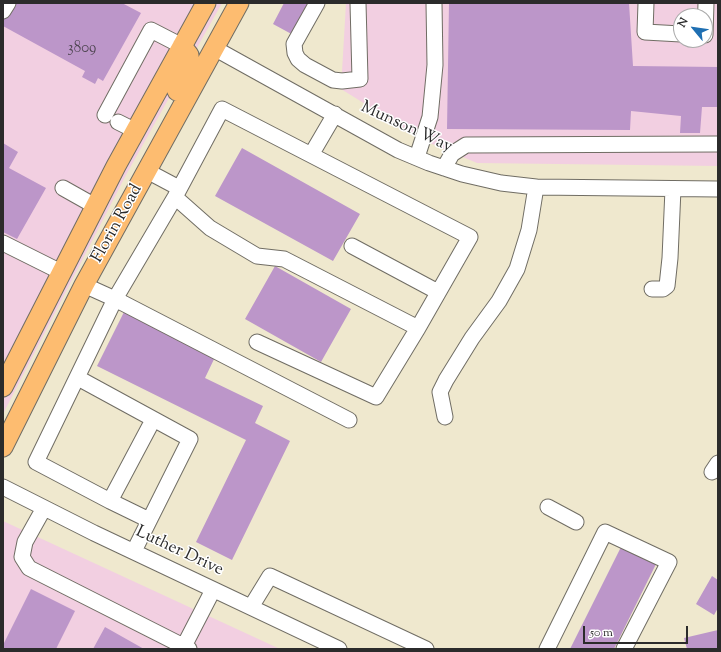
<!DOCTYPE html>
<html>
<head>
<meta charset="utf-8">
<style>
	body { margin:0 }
	#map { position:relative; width:721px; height:652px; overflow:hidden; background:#efe8ce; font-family:"Sorts Mill Goudy",serif }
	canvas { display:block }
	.frame { position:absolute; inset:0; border:4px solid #2b2b2b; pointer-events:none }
	.north { position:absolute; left:673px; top:8px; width:40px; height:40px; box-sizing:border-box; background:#fff; border:1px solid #aaa; border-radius:50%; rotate:299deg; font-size:11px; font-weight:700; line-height:16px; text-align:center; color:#2b2b2b }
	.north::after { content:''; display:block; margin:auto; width:14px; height:18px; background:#1f6fb2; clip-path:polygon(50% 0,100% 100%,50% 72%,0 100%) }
	.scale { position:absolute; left:583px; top:626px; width:105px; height:18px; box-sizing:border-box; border:2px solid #2b2b2b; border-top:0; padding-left:5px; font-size:12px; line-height:14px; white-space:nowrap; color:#2b2b2b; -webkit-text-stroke:3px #fff; paint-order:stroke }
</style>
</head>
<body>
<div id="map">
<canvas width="721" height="652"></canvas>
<div class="frame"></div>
<div class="north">N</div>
<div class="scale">50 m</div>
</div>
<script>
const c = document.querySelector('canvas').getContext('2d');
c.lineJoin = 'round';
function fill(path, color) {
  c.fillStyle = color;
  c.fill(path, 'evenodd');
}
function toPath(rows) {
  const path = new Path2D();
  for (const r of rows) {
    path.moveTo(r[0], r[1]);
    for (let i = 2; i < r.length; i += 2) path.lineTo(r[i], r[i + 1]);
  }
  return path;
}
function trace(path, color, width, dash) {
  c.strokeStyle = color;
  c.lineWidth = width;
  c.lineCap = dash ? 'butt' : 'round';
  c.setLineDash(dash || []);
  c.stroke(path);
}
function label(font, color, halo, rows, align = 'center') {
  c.font = font + ' "Sorts Mill Goudy",serif';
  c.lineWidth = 3;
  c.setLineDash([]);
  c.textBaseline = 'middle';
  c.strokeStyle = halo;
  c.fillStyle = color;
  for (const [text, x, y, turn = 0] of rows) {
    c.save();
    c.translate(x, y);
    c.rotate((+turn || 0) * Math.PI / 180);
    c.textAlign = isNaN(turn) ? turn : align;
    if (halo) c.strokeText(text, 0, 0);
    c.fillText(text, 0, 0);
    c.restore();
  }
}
fill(toPath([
	[3,3,222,3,126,175,3,414],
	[346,3,718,3,718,166,477,163,425,141,341,89],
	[681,16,705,16,705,40,681,40],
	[3,521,280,649,3,649]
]), '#f2cfe1');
fill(toPath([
	[11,3,122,3,141,13,103,81,98,78,95,84,82,77,85,71,3,26,3,17],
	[284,3,315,3,297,37,273,24],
	[449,3,629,3,633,66,718,67,718,107,702,107,700,133,680,133,681,116,631,111,630,130,447,129],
	[3,143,18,152,9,168,46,188,17,239,3,232],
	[242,148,360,214,333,261,215,196],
	[275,266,351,309,321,362,245,319],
	[125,310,216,355,205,378,263,406,255,423,290,441,232,560,196,542,246,440,97,366],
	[623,543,658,560,614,649,570,649],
	[712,576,718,580,718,608,714,615,696,604],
	[31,589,75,611,56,649,3,649,3,645],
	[105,627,144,649,93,649],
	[718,630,718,649,687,649,684,638]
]), '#bc96c9');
const minor = toPath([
	[317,3,294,44,295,53,298,59,305,65,333,80,342,81,360,79,358,3],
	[646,3,645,32,681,34],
	[3,11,8,3],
	[705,35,706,3],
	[214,48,398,150,429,163,462,174,501,183,536,187,718,189],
	[105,115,151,30,182,46],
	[118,122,136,131],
	[311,155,335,114],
	[417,157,430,117,435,65,434,3],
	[444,168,452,154,466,145,718,144],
	[147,171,179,188],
	[63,188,95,206],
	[175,197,210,228,257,256,284,259,418,328],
	[3,243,61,272],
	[352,246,438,292],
	[84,285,115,299,349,420],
	[652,289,663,289,667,286,670,258,673,189],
	[78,378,190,439,134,551],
	[445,417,440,392,446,380,472,338,499,301,517,269,529,230,536,187],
	[712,472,718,463],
	[3,487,94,533,339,649],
	[110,501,36,462,115,299,175,197,222,109,470,237,418,328,376,397,257,342],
	[548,507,576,522],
	[44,508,25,542,22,557,29,568,189,649],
	[149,520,110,501,153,420],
	[251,607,270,576,426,649],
	[184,646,213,590],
	[547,649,605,532,669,562,624,649]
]);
const major = toPath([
	[177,91,185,76,189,63,189,55,182,46],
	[3,387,116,166,206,3],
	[3,447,84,285,239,3]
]);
trace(minor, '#706d64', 17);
trace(major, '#706d64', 21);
trace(minor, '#fff', 15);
trace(major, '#fdbc70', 19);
label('15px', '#4f4652', null, [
	["3809",82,49]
]);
label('17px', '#2b2b2b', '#fff', [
	["Munson Way",406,128,25],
	["Florin Road",118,224,-61],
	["Luther Drive",179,552,25]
]);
</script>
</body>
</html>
